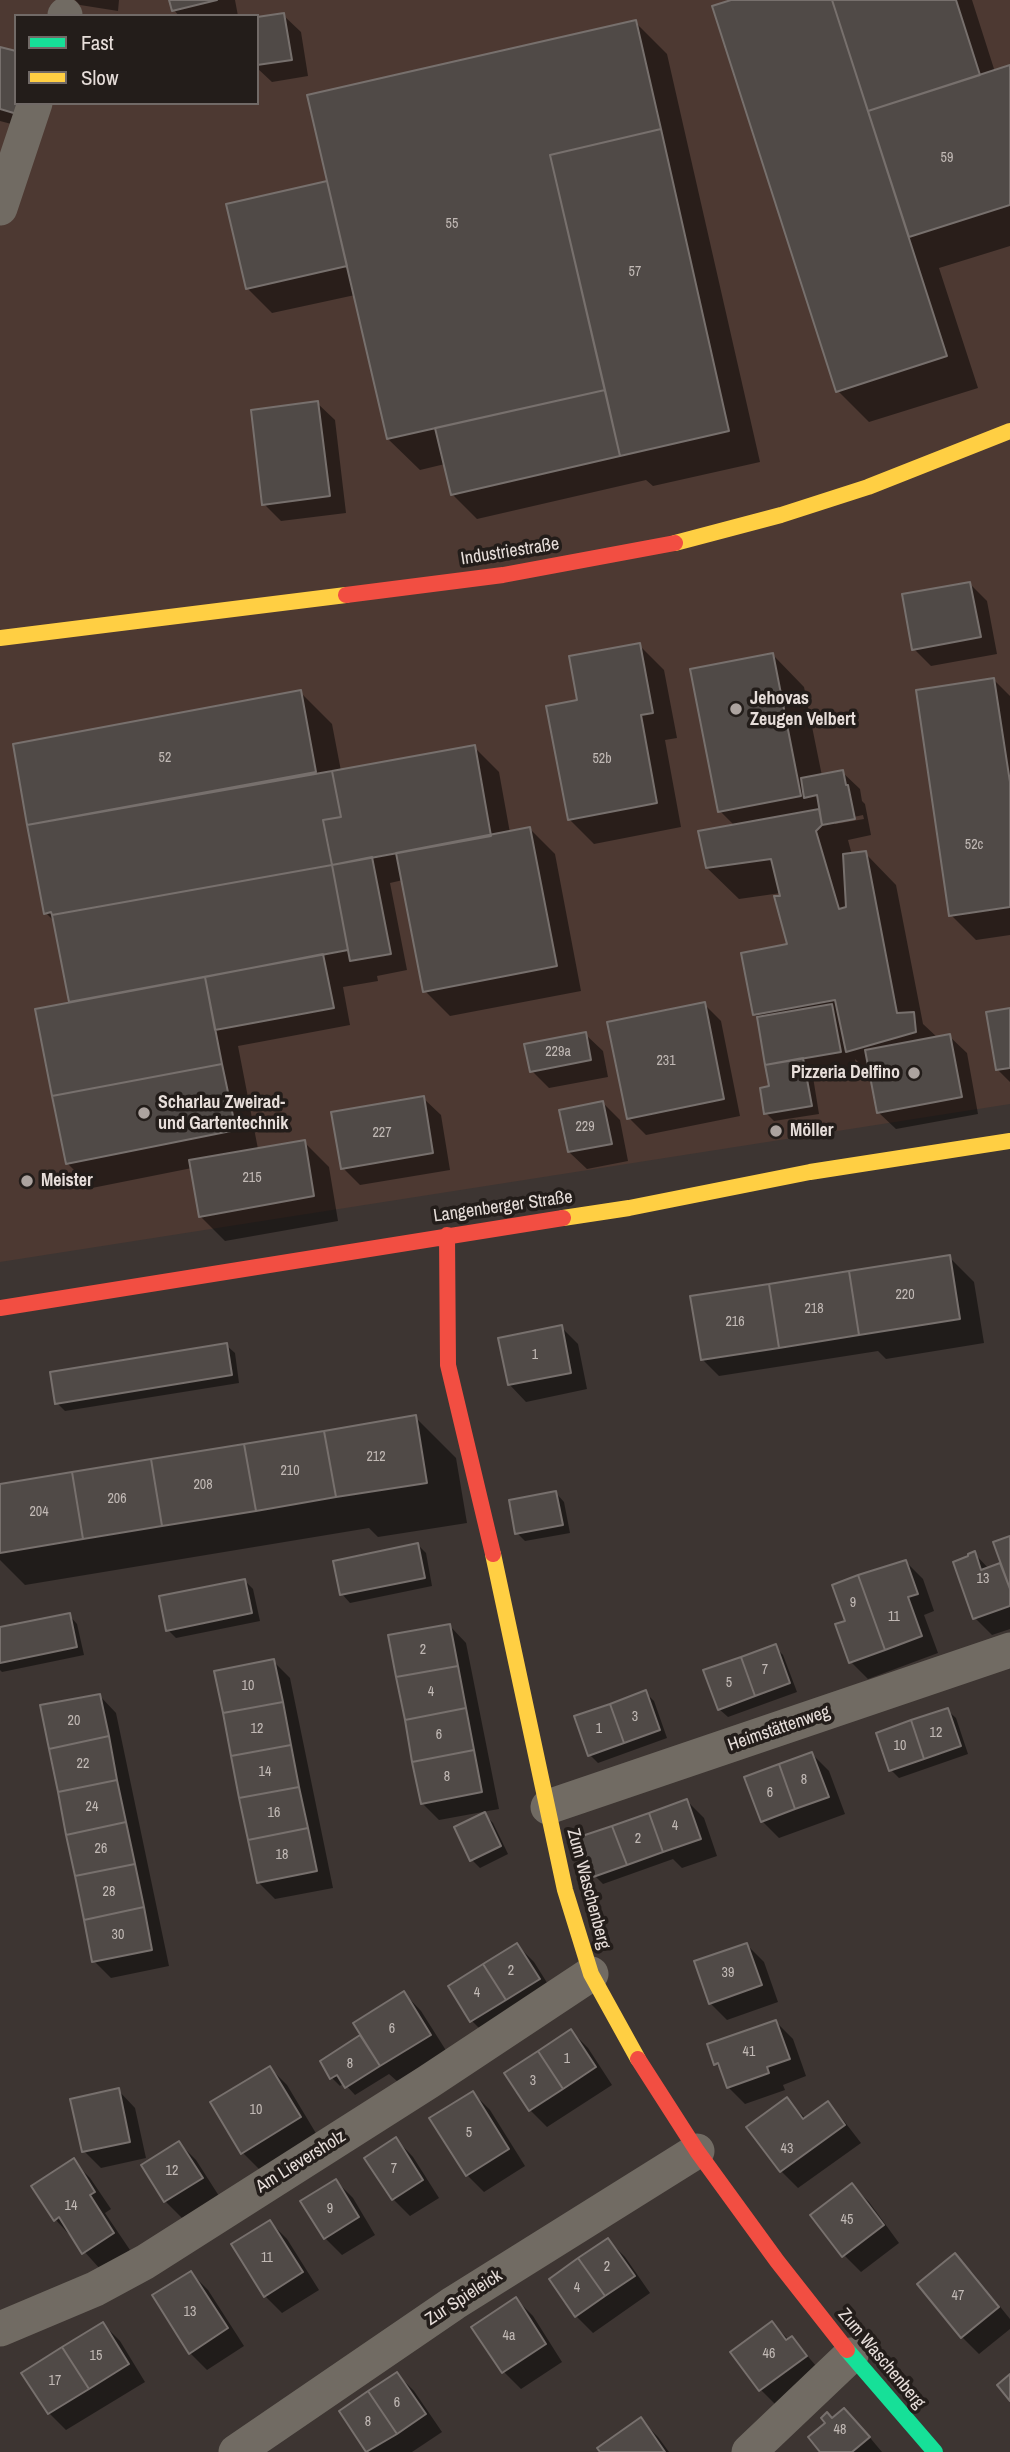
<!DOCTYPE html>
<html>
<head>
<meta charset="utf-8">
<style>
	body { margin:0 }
	#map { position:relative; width:1010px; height:2452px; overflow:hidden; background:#3d3532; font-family:"Archivo Narrow",sans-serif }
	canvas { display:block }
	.legend { position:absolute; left:14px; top:14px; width:245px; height:91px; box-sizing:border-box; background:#231d1a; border:2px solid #716a67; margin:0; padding:9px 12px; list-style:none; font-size:21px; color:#e7deda }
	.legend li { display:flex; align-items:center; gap:14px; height:35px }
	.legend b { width:35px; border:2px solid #716a67 }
</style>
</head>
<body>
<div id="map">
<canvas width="1010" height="2452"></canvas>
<ul class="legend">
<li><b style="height:9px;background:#16e098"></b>Fast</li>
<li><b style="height:9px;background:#ffcf43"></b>Slow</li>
</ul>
</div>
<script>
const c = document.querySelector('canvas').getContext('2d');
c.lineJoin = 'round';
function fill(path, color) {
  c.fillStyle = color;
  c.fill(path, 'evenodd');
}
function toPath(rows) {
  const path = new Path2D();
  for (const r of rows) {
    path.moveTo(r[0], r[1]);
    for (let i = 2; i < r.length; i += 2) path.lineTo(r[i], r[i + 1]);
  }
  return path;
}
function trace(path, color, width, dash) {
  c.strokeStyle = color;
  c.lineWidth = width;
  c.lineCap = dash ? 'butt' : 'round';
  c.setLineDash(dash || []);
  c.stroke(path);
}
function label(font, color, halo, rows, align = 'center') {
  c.font = font + ' "Archivo Narrow",sans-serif';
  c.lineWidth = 7;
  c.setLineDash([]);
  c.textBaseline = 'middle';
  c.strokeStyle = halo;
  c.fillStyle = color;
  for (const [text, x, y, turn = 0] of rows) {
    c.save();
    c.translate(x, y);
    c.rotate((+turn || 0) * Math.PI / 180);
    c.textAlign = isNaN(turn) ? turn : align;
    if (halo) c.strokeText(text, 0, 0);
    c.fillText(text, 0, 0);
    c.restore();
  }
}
fill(toPath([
	[0,0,1010,0,1010,1104,0,1262],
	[16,16,257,16,257,103,16,103]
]), '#4d3932');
fill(toPath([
	[75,0,119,0,118,11,80,5],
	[171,0,235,0,238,16,179,16,174,10],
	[736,0,972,0,995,72,1010,67,1010,246,939,268,978,388,869,422,838,391],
	[283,15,301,32,308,76,272,82,257,68,257,19],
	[635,22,667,54,760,462,653,486,646,480,477,519,452,494,445,464,420,470,388,439,355,295,272,313,247,288,327,183],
	[0,49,16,103,34,130,0,121],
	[317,403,335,420,346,513,281,521,264,504],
	[970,584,987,601,997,654,931,666,914,649],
	[639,645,664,670,677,738,665,740,681,827,594,844,569,819,579,702],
	[773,655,804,687,822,776,842,772,860,789,862,801,865,804,871,835,848,840,852,855,865,853,896,885,923,1024,938,1038,949,1036,967,1053,978,1114,896,1129,878,1112,871,1075,855,1059,857,1069,813,1077,819,1114,774,1121,766,1113,771,1087,759,1018,755,1015,743,954,789,946,783,898,781,893,739,899,707,868,735,826,720,811],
	[863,815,864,819,835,824,835,821],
	[994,680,1010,696,1010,935,976,940,951,915],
	[300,692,332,724,341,771,474,747,499,772,510,833,530,829,555,854,581,991,450,1016,425,991,403,880,390,883,407,970,377,976,378,981,343,987,350,1025,238,1046,258,1149,304,1142,329,1167,338,1221,225,1241,200,1216,192,1168,92,1188,67,1163,71,1004,55,922,46,913,15,745],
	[704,1004,721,1021,740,1116,646,1135,629,1118],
	[1010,1010,1010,1082,997,1069],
	[585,1034,603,1051,608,1077,549,1088,532,1071],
	[423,1098,441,1115,450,1170,360,1185,343,1168],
	[603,1103,620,1120,628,1161,587,1169,569,1152],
	[949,1257,974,1282,984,1343,886,1359,878,1351,719,1376,702,1359],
	[561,1327,578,1344,587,1389,526,1402,509,1384],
	[226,1345,235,1353,239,1383,65,1411,57,1403],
	[415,1417,456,1458,467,1523,378,1537,369,1528,25,1585,0,1560,0,1486],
	[556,1493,564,1502,570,1533,525,1541,517,1533],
	[1010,1538,1010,1629,992,1635,975,1618,974,1553,989,1569,1003,1564],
	[418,1545,426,1553,432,1586,350,1603,342,1594],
	[906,1562,923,1579,934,1611,924,1615,938,1653,868,1679,851,1662,847,1622],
	[245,1581,253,1589,260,1621,176,1638,168,1630],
	[69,1615,77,1624,84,1655,2,1672,0,1670,0,1629],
	[449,1625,466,1643,499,1809,439,1820,422,1803],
	[775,1647,783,1655,797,1692,728,1717,719,1709],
	[273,1661,290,1678,333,1888,275,1899,258,1882],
	[645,1692,654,1701,667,1738,598,1763,590,1755],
	[99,1695,116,1713,169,1966,111,1978,94,1961],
	[947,1710,956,1718,968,1754,899,1778,891,1770],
	[812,1754,829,1771,845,1814,779,1838,762,1821],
	[687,1801,704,1818,717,1856,682,1868,673,1859,603,1884,595,1876],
	[485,1815,493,1823,508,1854,480,1868,472,1860],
	[517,1945,534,1962,556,1997,489,2038,472,2021],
	[747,1945,764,1962,778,2002,727,2020,710,2003],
	[404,1993,421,2011,447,2052,398,2082,389,2074,355,2095,344,2083,340,2086,332,2078,322,2061,363,2036],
	[776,2022,793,2039,806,2076,783,2085,785,2090,745,2104,728,2087,722,2070,716,2064],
	[571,2031,588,2048,612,2085,547,2127,530,2110],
	[270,2068,287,2085,317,2135,260,2170,243,2153],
	[118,2090,135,2108,146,2158,101,2168,84,2151],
	[473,2093,490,2110,525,2166,484,2192,467,2175],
	[787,2099,806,2119,827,2104,844,2121,861,2143,798,2188,781,2171],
	[396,2139,413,2157,439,2198,410,2216,393,2199,366,2159],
	[179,2143,196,2160,219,2196,182,2218,165,2201,143,2165],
	[73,2161,90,2178,111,2209,105,2213,130,2250,101,2270,55,2219],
	[336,2181,353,2198,375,2235,342,2255,325,2238],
	[852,2185,869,2202,899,2243,861,2272,844,2255],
	[270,2222,287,2239,319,2290,282,2313,265,2296],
	[608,2240,625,2257,650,2293,593,2333,576,2316],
	[955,2255,972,2272,1010,2319,1010,2329,979,2354,962,2337],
	[191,2273,208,2290,244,2346,207,2370,190,2353],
	[516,2299,533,2316,562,2362,521,2389,504,2372,474,2327],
	[772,2323,789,2340,792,2338,823,2374,778,2407,761,2390,733,2352],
	[103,2324,120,2341,145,2382,66,2430,49,2413,24,2374],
	[397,2374,414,2391,442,2432,412,2452,369,2452,341,2411],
	[832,2419,861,2427,882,2452,822,2452],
	[641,2420,658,2437,669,2452,602,2452]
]), '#0007');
const building = toPath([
	[169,0,217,0,172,11,169,0],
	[731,0,832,0,947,356,836,392,712,6,731,0],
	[832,0,956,0,980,75,868,111,832,0],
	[284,13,292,60,257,65,257,17,284,13],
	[636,20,661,129,550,155,605,390,387,439,307,95,636,20],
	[0,47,16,51,16,103,19,103,17,114,0,109,0,47],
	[1010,65,1010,205,909,237,868,111,1010,65],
	[661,129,729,431,620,456,550,155,661,129],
	[327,181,347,266,246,289,226,204,327,181],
	[605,390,620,456,451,495,435,428,605,390],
	[318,401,330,496,262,505,251,410,318,401],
	[970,582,981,637,912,650,902,594,970,582],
	[640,643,653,713,641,715,657,803,568,820,546,706,577,700,569,656,640,643],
	[773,653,801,796,718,812,690,669,773,653],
	[994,678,1010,782,1010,907,949,916,916,690,994,678],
	[301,690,316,772,27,825,13,744,301,690],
	[475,745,491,836,332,865,323,820,341,817,332,771,475,745],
	[843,770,846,785,848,785,855,819,822,825,817,795,804,798,801,778,843,770],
	[332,771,341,817,323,820,332,865,52,915,51,912,44,914,27,825,332,771],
	[819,809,822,825,816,831,839,909,846,907,843,854,866,851,897,1013,914,1012,916,1032,846,1052,835,1000,753,1015,741,953,787,944,774,896,780,896,771,859,706,868,698,831,819,809],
	[530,827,557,966,423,992,396,853,530,827],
	[372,857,391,954,350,961,332,865,372,857],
	[332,865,348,950,69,1002,52,915,332,865],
	[323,954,334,1008,215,1030,205,977,323,954],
	[205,977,222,1064,52,1096,35,1009,205,977],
	[705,1002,724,1099,627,1119,607,1022,705,1002],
	[832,1004,841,1052,765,1065,757,1017,832,1004],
	[1010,1008,1010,1068,996,1070,986,1012,1010,1008],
	[586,1032,591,1060,530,1072,524,1044,586,1032],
	[950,1034,962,1097,877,1113,865,1050,950,1034],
	[803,1058,812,1106,764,1114,760,1088,769,1086,765,1065,803,1058],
	[222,1064,236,1130,66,1164,52,1096,222,1064],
	[424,1096,433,1153,341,1169,331,1112,424,1096],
	[603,1101,612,1144,568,1152,559,1110,603,1101],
	[305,1140,314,1196,199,1217,189,1160,305,1140],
	[950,1255,960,1319,859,1335,849,1271,950,1255],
	[849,1271,859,1335,779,1348,769,1284,849,1271],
	[769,1284,779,1348,701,1360,690,1296,769,1284],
	[562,1325,571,1373,508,1385,498,1338,562,1325],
	[227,1343,232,1375,55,1404,50,1372,227,1343],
	[416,1415,427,1483,336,1497,324,1431,416,1415],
	[324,1431,336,1497,256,1511,244,1444,324,1431],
	[244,1444,256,1511,162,1526,151,1459,244,1444],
	[151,1459,162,1526,83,1539,72,1472,151,1459],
	[72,1472,83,1539,0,1553,0,1484,72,1472],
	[556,1491,563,1525,515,1534,509,1500,556,1491],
	[1010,1536,1010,1589,993,1542,1010,1536],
	[418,1543,425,1578,340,1595,333,1561,418,1543],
	[975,1551,981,1570,1000,1563,1010,1589,1010,1606,973,1619,953,1562,968,1556,968,1554,975,1551],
	[906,1560,918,1594,908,1597,922,1636,885,1650,858,1575,906,1560],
	[858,1575,885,1650,849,1663,835,1624,845,1621,832,1585,858,1575],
	[245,1579,252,1613,166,1631,159,1596,245,1579],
	[70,1613,77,1647,0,1663,0,1627,70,1613],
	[450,1624,458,1666,396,1677,388,1635,450,1624],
	[776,1644,790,1683,755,1696,741,1657,776,1644],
	[741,1657,755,1696,718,1710,703,1670,741,1657],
	[274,1659,283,1702,223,1713,214,1671,274,1659],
	[458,1666,466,1708,405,1720,396,1677,458,1666],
	[646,1690,660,1730,624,1743,610,1704,646,1690],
	[100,1694,109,1736,49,1749,40,1705,100,1694],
	[283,1702,291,1745,231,1756,223,1713,283,1702],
	[610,1704,624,1743,588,1756,574,1716,610,1704],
	[466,1708,474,1750,412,1762,405,1720,466,1708],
	[948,1708,961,1746,924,1759,911,1720,948,1708],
	[911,1720,924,1759,889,1771,876,1733,911,1720],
	[109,1736,117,1780,58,1792,49,1749,109,1736],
	[291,1745,299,1787,239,1798,231,1756,291,1745],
	[474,1750,482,1792,421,1804,412,1762,474,1750],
	[812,1752,829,1797,795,1809,779,1764,812,1752],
	[779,1764,795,1809,761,1822,744,1777,779,1764],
	[117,1780,126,1822,66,1835,58,1792,117,1780],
	[299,1787,308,1828,248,1840,239,1798,299,1787],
	[687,1799,701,1839,663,1852,649,1813,687,1799],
	[485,1812,501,1846,470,1861,454,1827,485,1812],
	[649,1813,663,1852,627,1865,612,1826,649,1813],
	[126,1822,135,1864,75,1876,66,1835,126,1822],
	[612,1826,627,1865,593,1877,579,1837,612,1826],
	[308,1828,317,1871,257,1883,248,1840,308,1828],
	[135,1864,144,1907,84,1920,75,1876,135,1864],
	[144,1907,152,1950,92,1962,84,1920,144,1907],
	[517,1943,540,1979,506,2000,483,1964,517,1943],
	[747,1943,762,1985,709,2004,694,1961,747,1943],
	[483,1964,506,2000,470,2022,448,1986,483,1964],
	[404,1991,431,2035,380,2066,353,2023,404,1991],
	[776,2020,790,2059,767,2067,769,2073,727,2088,718,2063,714,2065,707,2044,776,2020],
	[571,2029,596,2067,563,2089,538,2051,571,2029],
	[360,2035,380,2066,345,2088,337,2075,330,2079,320,2061,360,2035],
	[538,2051,563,2089,529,2111,504,2073,538,2051],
	[270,2066,301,2117,241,2154,210,2102,270,2066],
	[119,2088,130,2142,82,2152,70,2099,119,2088],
	[473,2091,509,2149,466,2176,429,2118,473,2091],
	[787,2097,803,2119,828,2101,845,2125,780,2172,746,2127,787,2097],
	[396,2137,423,2180,392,2200,364,2158,396,2137],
	[179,2141,203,2178,164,2202,141,2165,179,2141],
	[74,2158,95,2192,90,2195,114,2233,82,2254,59,2217,54,2221,31,2186,74,2158],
	[336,2179,359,2217,324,2239,300,2201,336,2179],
	[852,2183,884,2225,842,2257,810,2215,852,2183],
	[270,2220,303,2272,264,2297,231,2244,270,2220],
	[608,2238,635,2276,605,2296,578,2258,608,2238],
	[955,2253,999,2307,961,2338,917,2284,955,2253],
	[578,2258,605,2296,575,2317,549,2279,578,2258],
	[191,2271,228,2328,189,2354,152,2295,191,2271],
	[516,2297,546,2344,502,2373,471,2327,516,2297],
	[772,2321,786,2340,792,2336,807,2356,759,2391,730,2352,772,2321],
	[103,2322,129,2364,89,2389,62,2347,103,2322],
	[62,2347,89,2389,48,2414,21,2373,62,2347],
	[397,2372,426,2414,397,2434,368,2391,397,2372],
	[1010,2374,1010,2401,997,2385,1010,2374],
	[368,2391,397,2434,366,2452,339,2411,368,2391],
	[844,2408,870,2437,852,2452,820,2452,808,2437,825,2423,821,2418,827,2412,832,2418,844,2408],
	[641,2417,665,2452,600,2452,597,2448,641,2417]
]);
fill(building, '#504a47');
trace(building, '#77706d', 2);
trace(toPath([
	[65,16,65,15],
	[0,208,35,103],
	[548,1807,1010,1650],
	[0,2329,95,2289,145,2262,428,2082,591,1974],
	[236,2452,454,2303,697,2151],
	[749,2452,851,2355]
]), '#716b63', 35);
trace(toPath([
	[847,2350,935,2452]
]), '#16e098', 16);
trace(toPath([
	[675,543,781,515,868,487,1010,431],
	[0,638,346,595],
	[563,1218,629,1208,810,1172,1010,1141],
	[493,1554,565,1890,591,1974,638,2059]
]), '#ffcf43', 16);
trace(toPath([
	[346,595,503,575,675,543],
	[447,1235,448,1365,493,1554],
	[0,1308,563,1218],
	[638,2059,697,2151,777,2261,847,2350]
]), '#f24e42', 16);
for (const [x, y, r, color] of [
	[736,709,7,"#aca39f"],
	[914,1073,7,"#aca39f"],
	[144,1113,7,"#aca39f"],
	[776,1131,7,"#aca39f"],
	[27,1181,7,"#aca39f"]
]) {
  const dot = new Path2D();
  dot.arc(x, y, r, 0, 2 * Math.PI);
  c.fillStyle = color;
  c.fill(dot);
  trace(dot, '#231d1a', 2.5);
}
label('14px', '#c1b9b5', null, [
	["59",947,158],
	["55",452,224],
	["57",635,272],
	["52",165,758],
	["52b",602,759],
	["52c",974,845],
	["229a",558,1052],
	["231",666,1061],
	["229",585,1127],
	["227",382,1133],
	["215",252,1178],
	["220",905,1295],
	["218",814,1309],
	["216",735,1322],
	["1",535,1355],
	["212",376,1457],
	["210",290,1471],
	["208",203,1485],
	["206",117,1499],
	["204",39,1512],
	["13",983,1579],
	["9",853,1603],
	["11",894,1617],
	["2",423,1650],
	["7",765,1670],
	["5",729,1683],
	["10",248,1686],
	["4",431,1692],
	["3",635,1717],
	["20",74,1721],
	["12",257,1729],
	["1",599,1729],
	["12",936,1733],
	["6",439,1735],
	["10",900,1746],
	["22",83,1764],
	["14",265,1772],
	["8",447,1777],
	["8",804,1780],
	["6",770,1793],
	["24",92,1807],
	["16",274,1813],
	["4",675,1826],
	["2",638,1839],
	["26",101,1849],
	["18",282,1855],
	["28",109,1892],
	["30",118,1935],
	["2",511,1971],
	["39",728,1973],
	["4",477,1993],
	["6",392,2029],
	["41",749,2052],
	["1",567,2059],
	["8",350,2064],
	["3",533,2081],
	["10",256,2110],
	["5",469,2133],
	["43",787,2149],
	["7",394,2169],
	["12",172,2171],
	["14",71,2206],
	["9",330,2209],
	["45",847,2220],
	["11",267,2258],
	["2",607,2267],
	["4",577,2288],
	["47",958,2296],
	["13",190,2312],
	["4a",509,2336],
	["46",769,2354],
	["15",96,2356],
	["17",55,2381],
	["6",397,2403],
	["8",368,2422],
	["48",840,2430]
]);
label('18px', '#e7deda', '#231d1a', [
	["Industriestraße",510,552,-9],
	["Langenberger Straße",503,1207,-8],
	["Heimstättenweg",779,1729,-19],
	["Zum Waschenberg",588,1889,75],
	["Am Lieversholz",301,2162,-32],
	["Zur Spieleick",464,2298,-33],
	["Zum Waschenberg",881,2359,50]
]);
label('bold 18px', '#e7deda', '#231d1a', [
	["Jehovas",750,699],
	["Zeugen Velbert",750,720],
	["Pizzeria Delfino",900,1073,"right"],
	["Scharlau Zweirad-",158,1103],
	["und Gartentechnik",158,1124],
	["Möller",790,1131],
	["Meister",41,1181]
], 'left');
</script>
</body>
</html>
